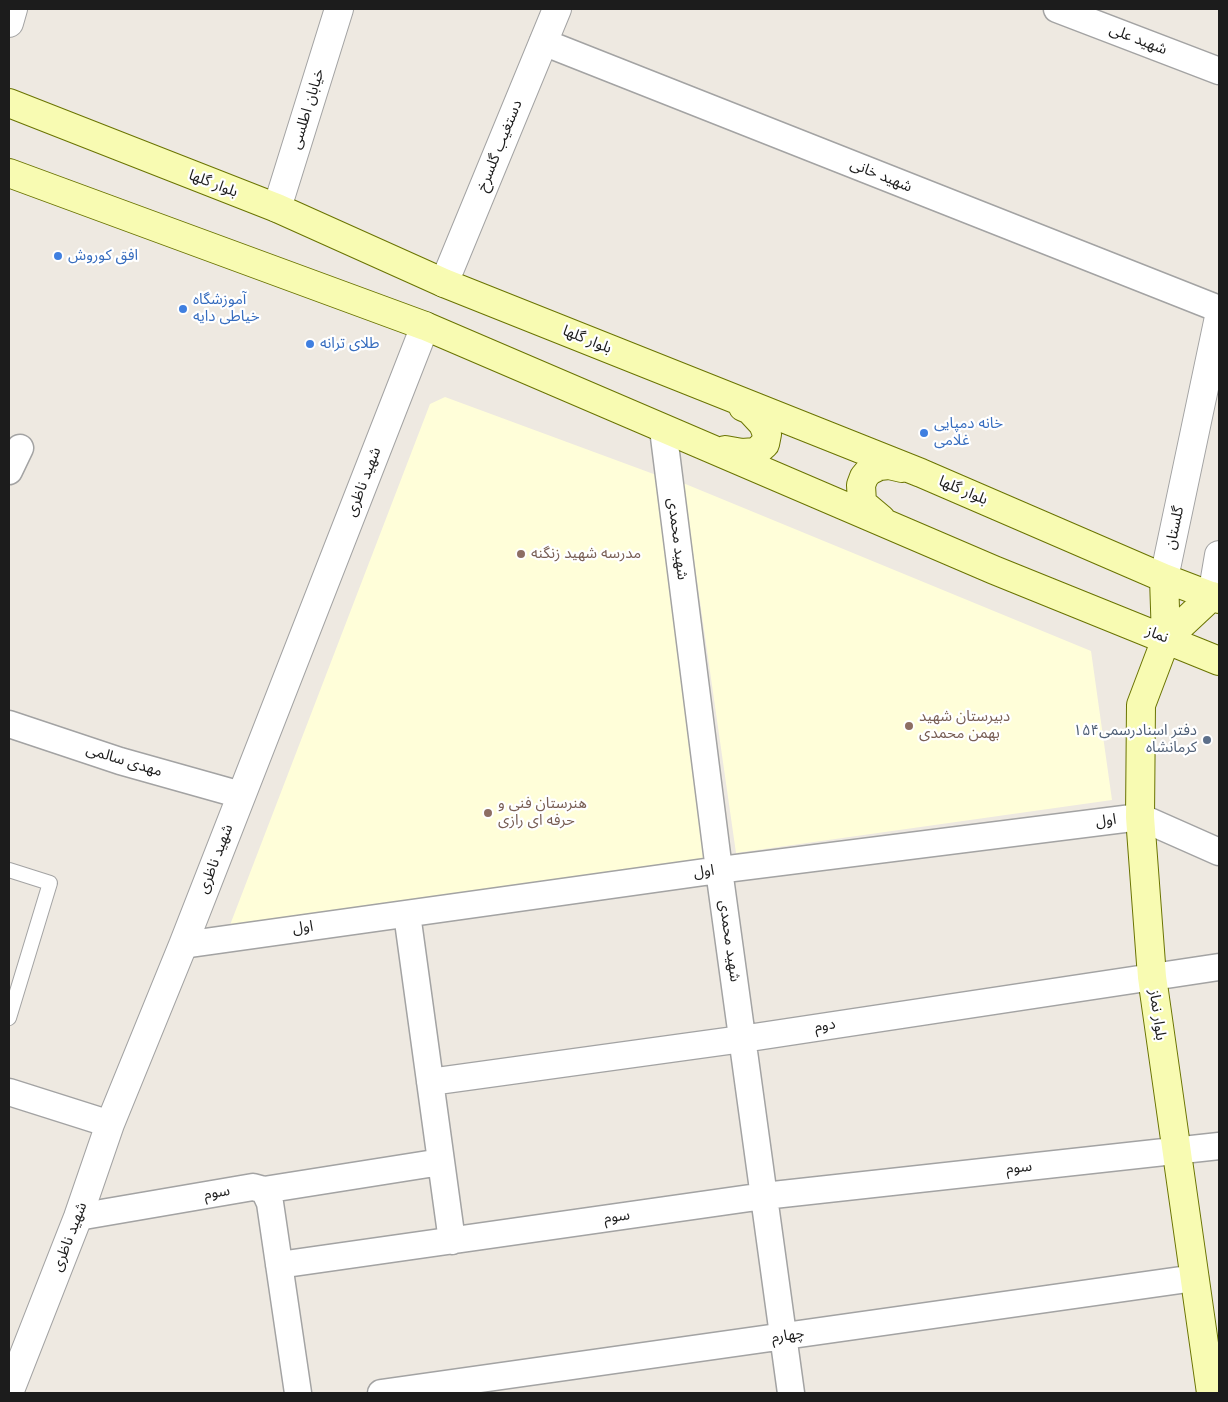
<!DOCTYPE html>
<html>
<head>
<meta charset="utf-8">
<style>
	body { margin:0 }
	#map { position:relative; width:1228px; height:1402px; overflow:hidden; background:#eee9e1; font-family:"DM Sans",sans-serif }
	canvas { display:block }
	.frame { position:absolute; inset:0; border:10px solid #1c1c1c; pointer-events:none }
</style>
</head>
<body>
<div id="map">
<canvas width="1228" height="1402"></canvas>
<div class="frame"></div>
</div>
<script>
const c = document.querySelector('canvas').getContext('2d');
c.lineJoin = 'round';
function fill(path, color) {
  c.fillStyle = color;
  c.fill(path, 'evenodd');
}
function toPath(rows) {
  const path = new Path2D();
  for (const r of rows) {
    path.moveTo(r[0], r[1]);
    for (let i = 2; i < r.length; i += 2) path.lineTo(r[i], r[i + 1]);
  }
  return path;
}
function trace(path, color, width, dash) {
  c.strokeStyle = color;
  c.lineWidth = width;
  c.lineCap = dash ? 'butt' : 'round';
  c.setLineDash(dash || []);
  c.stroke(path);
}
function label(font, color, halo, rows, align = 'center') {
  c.font = font + ' "DM Sans","Noto Sans Arabic",sans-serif';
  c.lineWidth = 4.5;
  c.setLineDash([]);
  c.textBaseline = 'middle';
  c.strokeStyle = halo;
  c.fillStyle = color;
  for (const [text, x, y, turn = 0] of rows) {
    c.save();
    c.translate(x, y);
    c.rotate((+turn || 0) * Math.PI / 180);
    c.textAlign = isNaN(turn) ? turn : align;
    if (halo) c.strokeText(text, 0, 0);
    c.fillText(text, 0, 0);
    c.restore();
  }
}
fill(toPath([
	[445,397,659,476,709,861,230,925,430,404],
	[683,483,1091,651,1112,800,736,853]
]), '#fffed9');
const service = toPath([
	[9,870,50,883,9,1018]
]);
const minor = toPath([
	[1057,9,1219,71],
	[543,42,1219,309],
	[663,429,719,870,791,1393],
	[9,471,20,448],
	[9,724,120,761,241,795],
	[407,914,452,1241],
	[183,945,719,870,1140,817,1219,852],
	[430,1082,742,1039,1219,967],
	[9,1092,110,1124],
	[264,1190,441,1162],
	[78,1217,253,1187,264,1190,270,1203,298,1393],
	[279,1265,764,1196,1219,1146],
	[381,1393,1195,1278]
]);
const tertiary = toPath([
	[9,23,13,9],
	[277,208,339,9],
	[444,283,557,9],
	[1164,578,1219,317],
	[1212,596,1219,555],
	[9,1393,78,1217,110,1124,183,945,425,326]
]);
const secondary = toPath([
	[9,103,277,208,444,283,921,473,1164,578,1219,599],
	[9,173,425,326,994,570,1219,661],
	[725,450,742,453,756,452,765,444,767,434,763,424,750,410,743,407],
	[881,519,862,503,861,485,864,477,869,471,879,466,889,465,902,468],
	[1164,578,1166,639,1141,705,1140,817,1152,977,1211,1393],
	[1166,639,1212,596]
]);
trace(service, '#a3a3a3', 16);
trace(minor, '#a3a3a3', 29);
trace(tertiary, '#a3a3a3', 30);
trace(secondary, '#6a7402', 30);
trace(service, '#fff', 14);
trace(minor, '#fff', 26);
trace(tertiary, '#fff', 28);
trace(secondary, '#f8fbb2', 28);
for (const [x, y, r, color] of [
	[58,256,5,"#3f7fe0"],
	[183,309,5,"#3f7fe0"],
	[310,344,5,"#3f7fe0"],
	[924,433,5,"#3f7fe0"],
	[521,554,5,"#8d6e63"],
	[909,726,5,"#8d6e63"],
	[1207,740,5,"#5c6f8a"],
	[488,813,5,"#8d6e63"]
]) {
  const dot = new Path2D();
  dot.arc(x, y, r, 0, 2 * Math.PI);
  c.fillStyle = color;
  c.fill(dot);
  trace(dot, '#fff', 2);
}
label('15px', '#1c1c1c', '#fff', [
	["شهید علی",1138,40,21],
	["خیابان اطلسی",308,109,-73],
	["دستغیب گلسرخ",500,146,-68],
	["شهید خانی",881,176,22],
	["بلوار گلها",213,184,21],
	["بلوار گلها",587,340,22],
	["شهید ناظری",364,482,-69],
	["بلوار گلها",963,491,23],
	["گلستان",1175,528,-78],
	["شهید محمدی",677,539,83],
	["نماز",1157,635,22],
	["مهدی سالمی",124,761,17],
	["اول",1106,821,-7],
	["شهید ناظری",216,859,-69],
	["اول",704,872,-8],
	["اول",303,928,-8],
	["شهید محمدی",729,941,82],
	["بلوار نماز",1157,1015,82],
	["دوم",825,1026,-9],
	["سوم",1019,1168,-6],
	["سوم",217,1193,-10],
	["سوم",617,1217,-8],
	["شهید ناظری",70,1237,-69],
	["چهارم",788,1336,-8]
]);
label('15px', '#366cbe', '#fff', [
	["افق کوروش",68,256],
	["آموزشگاه",193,300],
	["خیاطی دایه",193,317],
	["طلای ترانه",320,344],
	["خانه دمپایی",934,424],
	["غلامی",934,441]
], 'left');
label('15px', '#785e54', '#fff', [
	["مدرسه شهید زنگنه",531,554],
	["دبیرستان شهید",919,717],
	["بهمن محمدی",919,734],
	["هنرستان فنی و",498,804],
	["حرفه ای رازی",498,821]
], 'left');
label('15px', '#4e5e75', '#fff', [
	["دفتر اسنادرسمی۱۵۴",1197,731],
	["کرمانشاه",1197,748]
], 'right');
</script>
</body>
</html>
